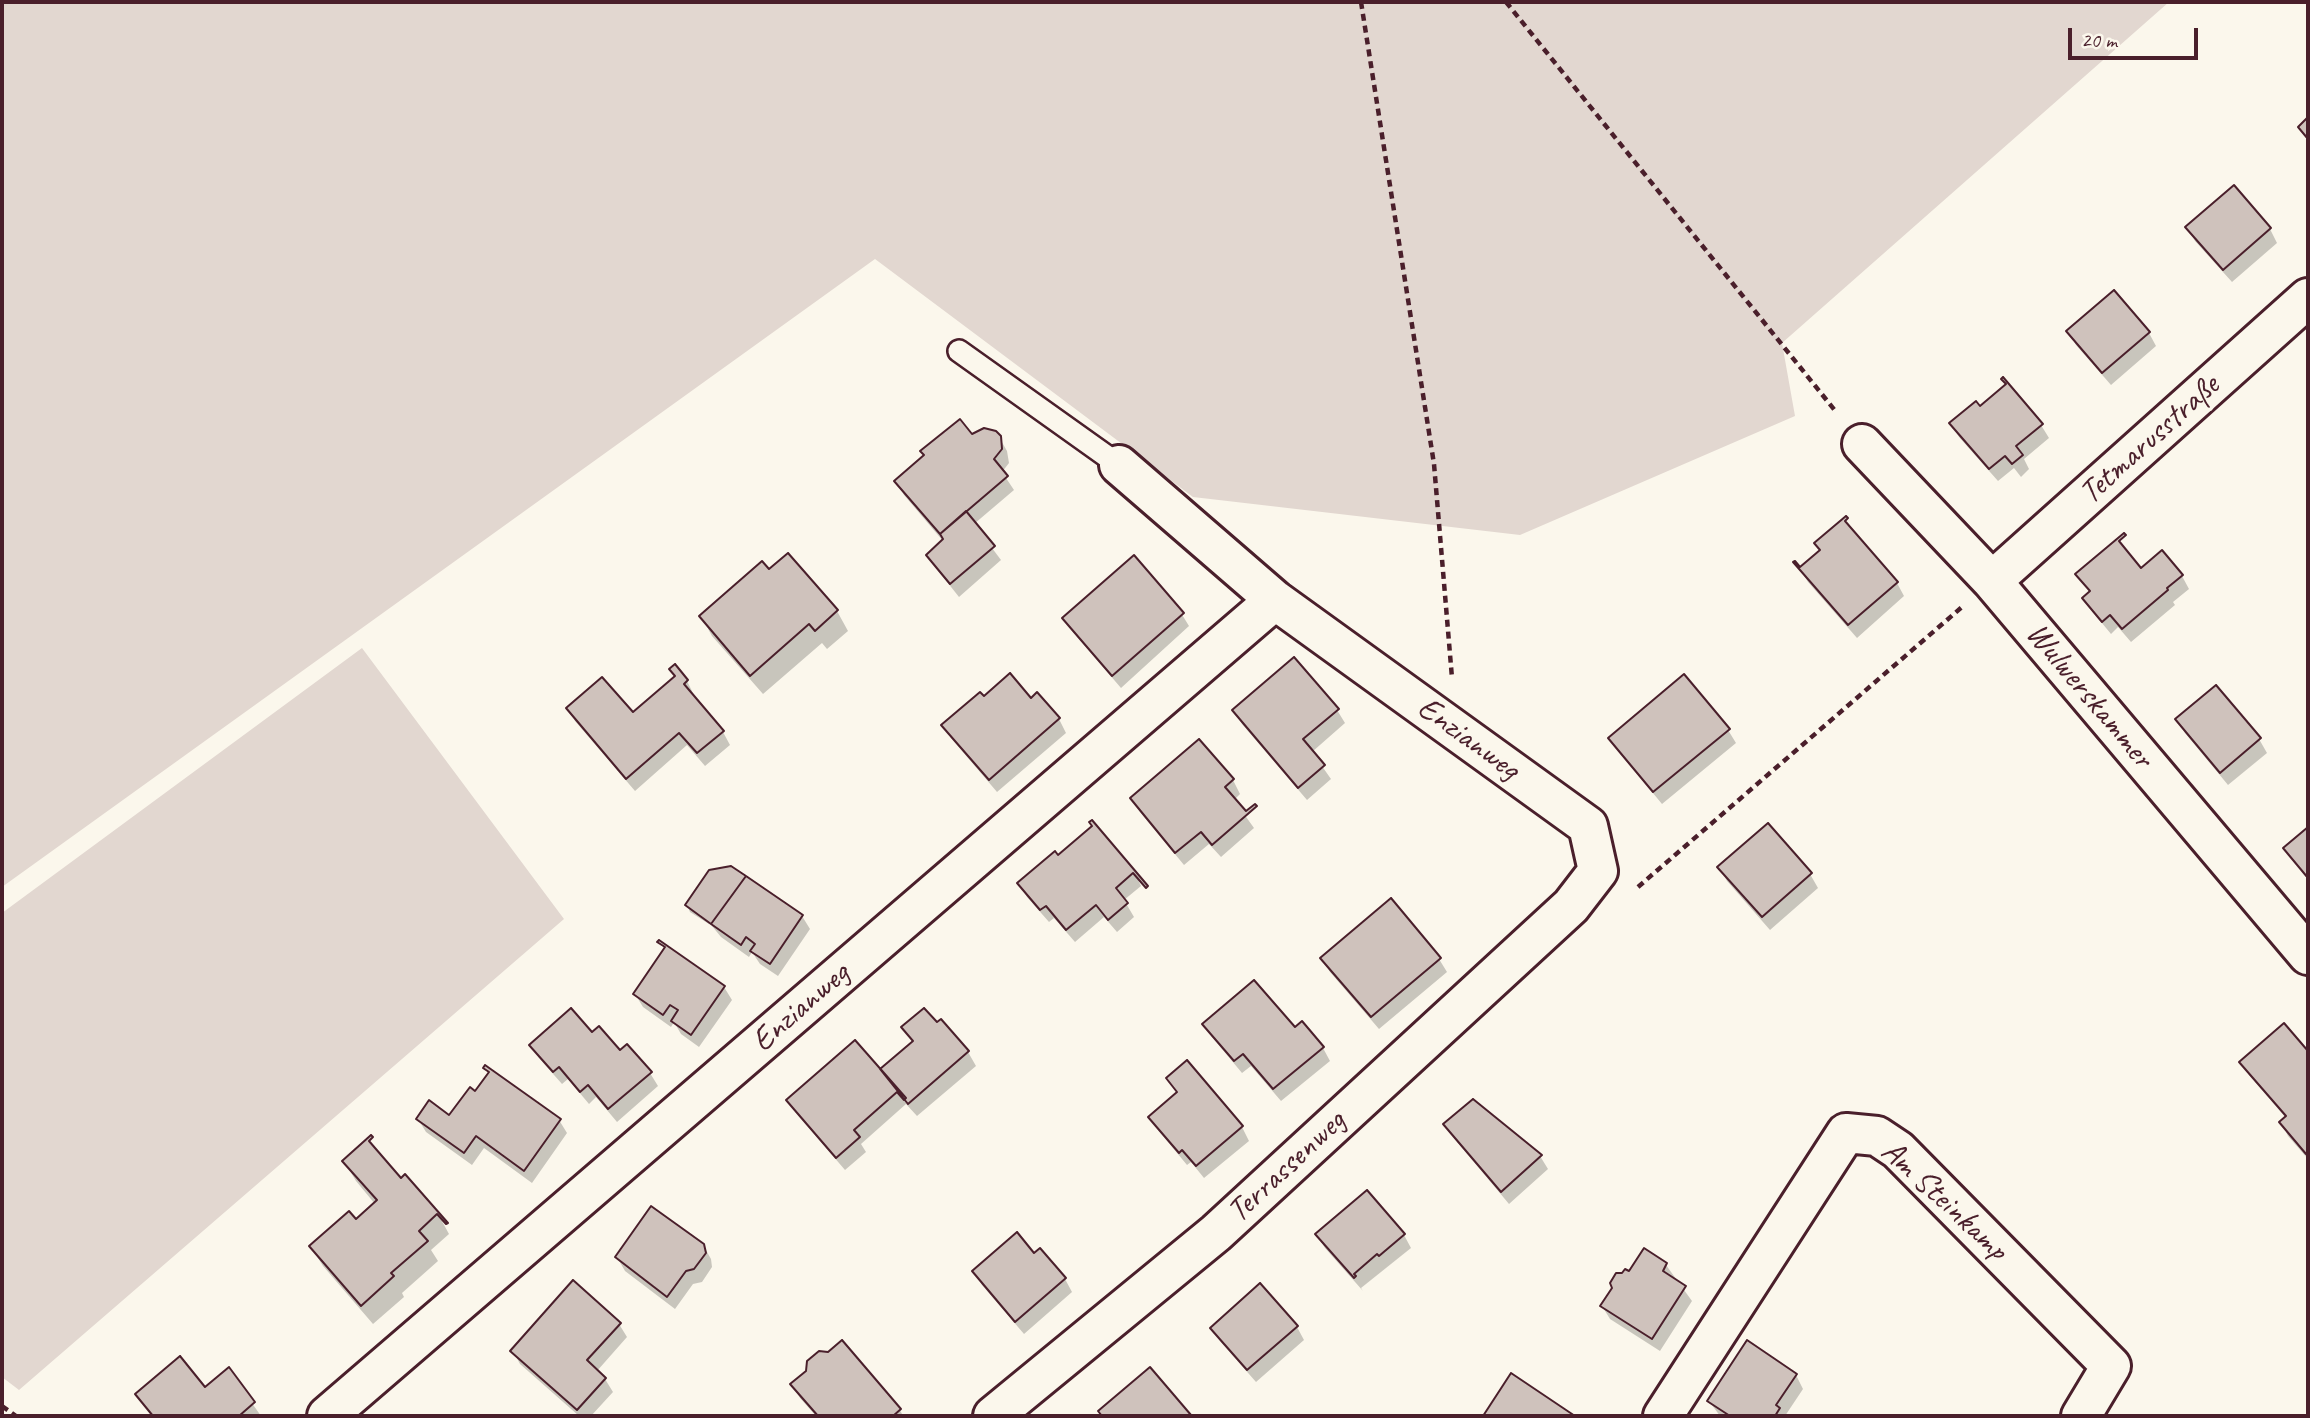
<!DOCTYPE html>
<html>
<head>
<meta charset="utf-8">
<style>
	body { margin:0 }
	#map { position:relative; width:2310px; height:1418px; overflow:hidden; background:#fbf7ec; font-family:Caveat,sans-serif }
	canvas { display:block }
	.frame { position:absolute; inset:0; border:4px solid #4a1f2b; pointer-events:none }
	.scale { position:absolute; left:2068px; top:28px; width:130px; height:32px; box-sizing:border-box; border:4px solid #4a1f2b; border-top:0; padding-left:9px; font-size:21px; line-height:24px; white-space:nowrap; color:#4a1f2b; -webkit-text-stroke:5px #fbf7ec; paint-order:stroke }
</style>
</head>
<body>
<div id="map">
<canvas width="2310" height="1418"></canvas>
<div class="frame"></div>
<div class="scale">20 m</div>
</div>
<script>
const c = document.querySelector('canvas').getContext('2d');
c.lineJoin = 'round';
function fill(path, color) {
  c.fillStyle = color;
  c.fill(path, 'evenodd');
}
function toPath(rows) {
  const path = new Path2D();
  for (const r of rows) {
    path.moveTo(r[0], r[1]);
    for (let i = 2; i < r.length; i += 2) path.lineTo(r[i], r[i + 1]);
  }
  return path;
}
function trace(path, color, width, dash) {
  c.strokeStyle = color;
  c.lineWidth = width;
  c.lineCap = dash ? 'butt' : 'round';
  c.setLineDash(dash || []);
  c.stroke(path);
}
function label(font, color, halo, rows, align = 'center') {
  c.font = font + ' Caveat,sans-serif';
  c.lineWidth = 7;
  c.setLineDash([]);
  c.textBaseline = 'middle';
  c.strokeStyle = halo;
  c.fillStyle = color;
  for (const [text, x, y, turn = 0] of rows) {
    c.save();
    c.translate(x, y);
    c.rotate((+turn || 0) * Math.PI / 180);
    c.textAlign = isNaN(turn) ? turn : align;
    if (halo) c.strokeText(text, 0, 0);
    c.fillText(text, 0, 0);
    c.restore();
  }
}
fill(toPath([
	[2,2,2169,2,1782,343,1795,416,1520,535,1193,497,875,259,2,887],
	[362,648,564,919,19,1390,2,1377,2,913]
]), '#e2d7d0');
fill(toPath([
	[2233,188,2270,229,2277,243,2232,282,2195,241,2188,227],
	[2069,332,2149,333,2156,346,2111,385,2076,345],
	[1980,409,2041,425,2049,438,2024,459,2029,469,2021,477,2014,468,1998,481,1959,437,1951,424],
	[972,436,999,437,1007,451,1009,463,1002,472,1014,490,974,524,1001,560,959,597,936,568,928,555,943,541,904,495,896,481],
	[1843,521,1897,583,1904,596,1857,638,1808,582,1800,569,1821,551],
	[788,555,837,611,848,631,827,649,822,643,763,694,712,636,701,616,769,571],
	[2141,570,2182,576,2189,589,2173,602,2175,605,2131,642,2118,627,2111,634,2092,611,2084,598,2090,593,2078,574],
	[1181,613,1189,626,1121,688,1072,631,1064,618],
	[674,666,687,681,694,695,693,696,723,732,730,745,705,766,687,745,635,791,575,721,568,708,633,715,676,678,671,669],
	[1037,695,1059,719,1066,733,997,792,951,738,943,725,984,698,1031,700],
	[1337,710,1345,723,1312,752,1331,779,1307,800,1242,724,1234,711],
	[2177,719,2259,739,2267,753,2228,785,2185,733],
	[1728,730,1736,743,1662,804,1618,751,1610,738],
	[1199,741,1233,780,1240,794,1234,800,1254,828,1221,857,1209,844,1184,865,1140,812,1132,799],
	[1767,826,1810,874,1818,888,1770,930,1727,881,1720,868],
	[2308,829,2308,880,2285,848],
	[1058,857,1134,872,1141,886,1124,900,1134,917,1117,932,1104,917,1075,942,1054,918,1049,922,1027,897,1019,883],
	[743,877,709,924,690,912,687,905],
	[746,878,802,916,810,929,778,976,760,964,752,952,749,957,721,937,712,926],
	[1322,959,1439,959,1447,972,1379,1029,1330,972],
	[724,987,732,1000,699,1047,681,1034,674,1022,671,1027,643,1007,635,994],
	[941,1021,968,1052,976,1066,917,1116,906,1104,861,1144,866,1152,845,1170,796,1113,788,1100,880,1071,913,1043,903,1028,937,1025],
	[1204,1024,1294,1029,1323,1048,1330,1061,1281,1101,1251,1066,1242,1073,1212,1037],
	[2283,1025,2308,1054,2308,1159,2288,1136,2281,1122,2286,1118,2249,1075,2241,1062],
	[592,1034,650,1073,658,1086,617,1122,596,1097,589,1104,568,1079,562,1084,539,1058,531,1045],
	[1187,1063,1242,1127,1249,1141,1204,1178,1191,1162,1187,1165,1158,1130,1151,1117,1177,1094,1168,1079],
	[475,1093,559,1120,567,1133,532,1183,484,1148,472,1165,426,1132,418,1119,450,1117],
	[1445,1124,1540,1156,1548,1169,1509,1204,1453,1137],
	[344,1161,401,1180,438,1214,449,1234,431,1250,438,1261,402,1293,404,1297,373,1324,323,1266,311,1247,356,1221,375,1204,356,1181],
	[1317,1235,1404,1235,1411,1248,1361,1288,1363,1291,1325,1248],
	[703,1245,711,1259,712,1267,702,1282,693,1284,675,1309,625,1271,617,1257],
	[1034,1255,1065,1279,1072,1292,1024,1334,982,1285,974,1272],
	[1666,1265,1692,1301,1660,1351,1610,1319,1602,1306,1630,1273],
	[619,1324,627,1337,597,1371,605,1379,613,1392,591,1416,579,1416,520,1364,513,1351],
	[1297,1327,1304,1340,1256,1382,1220,1341,1212,1328],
	[842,1343,900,1410,903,1416,816,1416,800,1398,792,1385],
	[228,1369,261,1416,152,1416,137,1395,205,1389],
	[1150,1369,1189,1416,1103,1416,1100,1411],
	[1796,1375,1803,1389,1785,1416,1720,1416,1709,1401]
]), '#0003');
const building = toPath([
	[2308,117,2308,139,2298,127,2308,117],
	[2234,185,2271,228,2223,270,2185,227,2234,185],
	[2114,290,2150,332,2102,373,2066,331,2114,290],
	[2003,377,2043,424,2016,446,2023,455,2012,464,2005,456,1989,469,1949,423,1976,401,1980,406,2006,384,2001,379,2003,377],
	[960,419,972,434,984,428,996,431,1001,436,1002,449,994,459,1008,476,940,534,894,481,924,455,920,451,960,419],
	[966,511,995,546,950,584,926,555,943,539,940,534,966,511],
	[1846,516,1848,518,1845,521,1898,582,1848,625,1793,562,1795,561,1800,567,1820,550,1814,543,1846,516],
	[2124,533,2126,535,2119,541,2141,568,2162,550,2183,575,2167,588,2168,590,2122,629,2110,615,2102,622,2082,598,2090,591,2075,574,2124,533],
	[788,553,838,610,815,631,809,624,750,676,699,616,762,561,769,569,788,553],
	[1134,555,1184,613,1112,676,1062,618,1134,555],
	[1294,657,1339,709,1303,739,1325,765,1298,788,1232,710,1294,657],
	[675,664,688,680,684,684,724,731,697,753,679,733,626,779,566,708,602,677,633,712,675,676,669,669,675,664],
	[1010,673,1031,698,1037,692,1060,718,989,780,941,725,980,692,984,696,1010,673],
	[1684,674,1730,729,1653,792,1608,738,1684,674],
	[2216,685,2261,738,2220,773,2175,719,2216,685],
	[1199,739,1234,779,1225,787,1246,811,1255,804,1257,806,1212,845,1201,832,1175,853,1130,798,1199,739],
	[1092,820,1148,886,1146,888,1133,873,1116,888,1128,903,1108,920,1096,905,1066,930,1046,906,1040,910,1017,883,1055,851,1058,855,1092,826,1089,822,1092,820],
	[1768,823,1812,873,1762,917,1717,867,1768,823],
	[2308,827,2308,878,2283,848,2308,827],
	[731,866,746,876,711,924,685,905,709,870,731,866],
	[746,876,803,915,770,964,750,951,755,944,746,937,741,945,711,924,746,876],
	[1391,898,1441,958,1371,1017,1320,958,1391,898],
	[659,940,725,986,691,1035,671,1021,678,1010,670,1005,663,1015,633,994,665,947,657,942,659,940],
	[1254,980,1295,1027,1302,1021,1324,1047,1273,1089,1243,1054,1234,1061,1202,1024,1254,980],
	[571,1008,592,1032,599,1026,620,1050,627,1044,652,1072,608,1109,588,1085,580,1092,559,1067,553,1072,529,1045,571,1008],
	[924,1008,937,1022,941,1019,969,1051,908,1104,880,1069,913,1041,901,1027,924,1008],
	[2284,1023,2308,1051,2308,1152,2306,1154,2279,1122,2286,1116,2239,1062,2284,1023],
	[855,1040,906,1098,904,1100,897,1092,854,1130,860,1137,836,1158,786,1100,855,1040],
	[1187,1060,1243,1126,1196,1166,1182,1150,1179,1153,1148,1117,1177,1092,1166,1078,1187,1060],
	[485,1065,561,1119,524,1171,476,1136,464,1153,416,1119,429,1100,449,1115,470,1087,475,1091,489,1072,483,1068,485,1065],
	[1473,1099,1542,1155,1501,1192,1443,1124,1473,1099],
	[371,1135,373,1137,369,1141,401,1178,405,1174,448,1223,446,1224,437,1214,419,1231,428,1241,391,1273,394,1276,361,1306,309,1246,349,1211,356,1219,377,1200,342,1161,371,1135],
	[1367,1190,1405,1234,1379,1256,1377,1254,1354,1274,1356,1276,1354,1278,1315,1234,1367,1190],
	[651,1206,704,1244,706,1253,694,1269,686,1271,667,1297,615,1257,651,1206],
	[1017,1232,1034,1253,1040,1248,1066,1278,1015,1322,972,1271,1017,1232],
	[1644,1248,1667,1263,1663,1271,1686,1286,1652,1339,1600,1306,1612,1288,1610,1283,1616,1273,1622,1273,1625,1269,1629,1271,1644,1248],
	[573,1280,621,1323,587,1360,606,1378,577,1410,510,1351,573,1280],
	[1260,1283,1298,1326,1247,1370,1210,1328,1260,1283],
	[842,1340,901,1409,893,1416,818,1416,790,1384,806,1371,807,1361,819,1351,828,1352,842,1340],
	[1747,1340,1797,1374,1776,1405,1780,1408,1775,1416,1730,1416,1707,1401,1747,1340],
	[180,1356,205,1387,229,1367,255,1402,239,1416,153,1416,135,1394,180,1356],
	[1150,1367,1191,1415,1102,1416,1098,1411,1150,1367],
	[1511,1373,1575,1416,1483,1416,1511,1373]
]);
fill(building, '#cfc2bc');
trace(building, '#4a1f2b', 2);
const lane = toPath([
	[959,351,1119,465]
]);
const street = toPath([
	[1862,444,1992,581,2308,955],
	[1992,581,2308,298],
	[327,1416,1275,600],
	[993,1416,1216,1233,1571,906,1598,871,1588,826,1275,600,1119,465],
	[1663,1416,1846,1133,1877,1136,1898,1150,2111,1366,2081,1416]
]);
trace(lane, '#4a1f2b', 26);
trace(street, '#4a1f2b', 44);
trace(toPath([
	[1361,2,1434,464,1452,678],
	[1506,2,1837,413],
	[1638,887,1962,607],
	[2,1406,16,1416]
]), '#4a1f2b', 4.5, [7, 5]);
trace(lane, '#fbf7ec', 21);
trace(street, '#fbf7ec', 38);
label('33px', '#4a1f2b', '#fbf7ec', [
	["Tetmarusstraße",2150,440,-42],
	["Wulwerskammer",2089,696,50],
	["Enzianweg",1468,739,36],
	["Enzianweg",801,1008,-41],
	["Terrassenweg",1287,1167,-43],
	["Am Steinkamp",1944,1201,43]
]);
</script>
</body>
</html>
